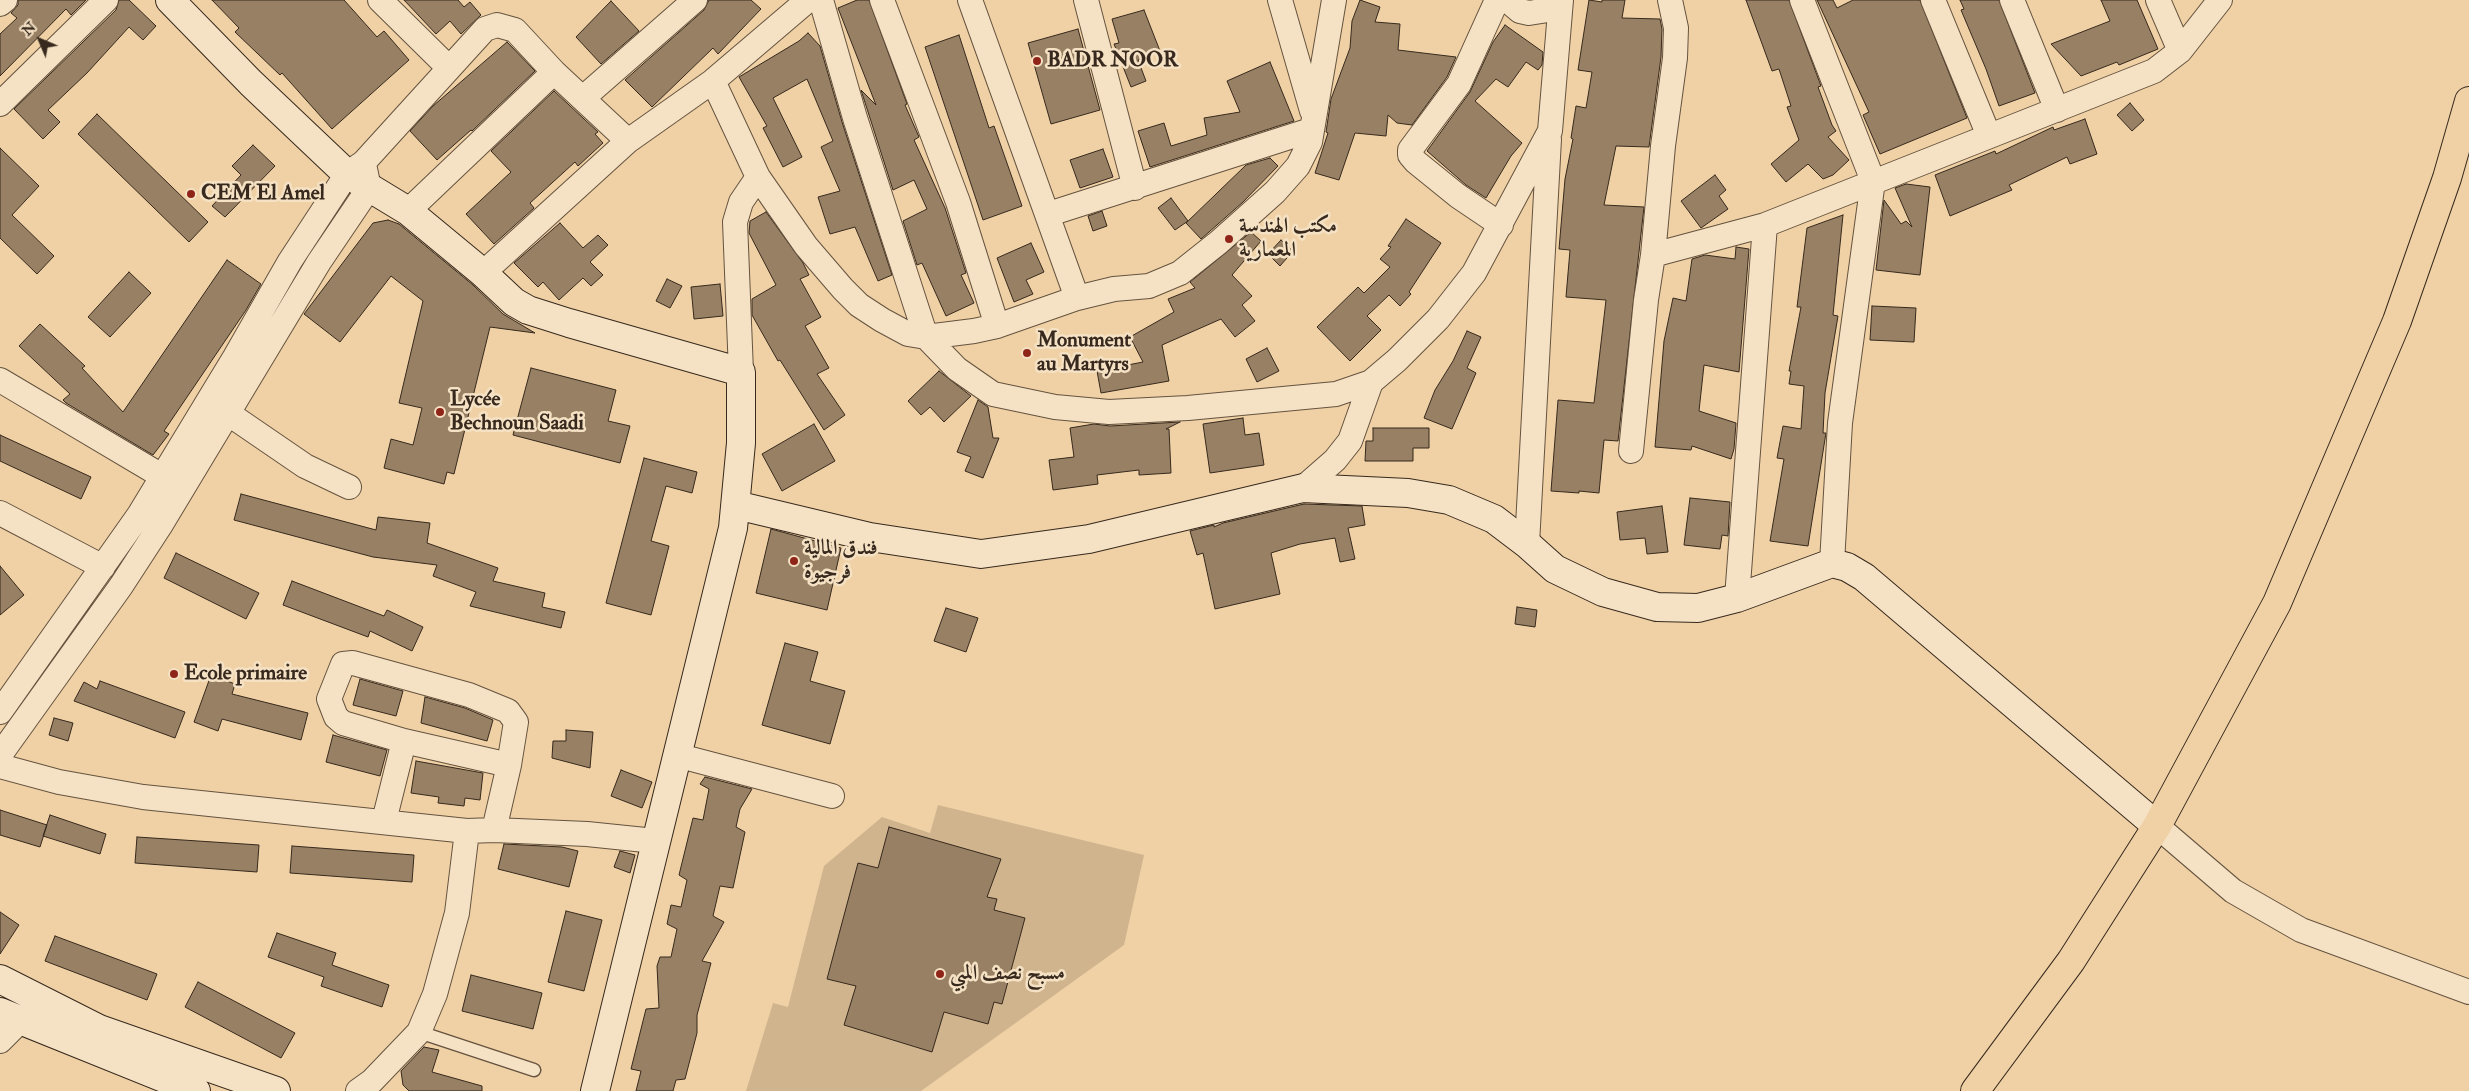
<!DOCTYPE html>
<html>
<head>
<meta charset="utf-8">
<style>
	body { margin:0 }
	#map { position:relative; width:2469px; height:1091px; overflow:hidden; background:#efd1a5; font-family:"IM FELL Double Pica",serif }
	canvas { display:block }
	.north { position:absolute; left:15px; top:15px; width:50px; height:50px; -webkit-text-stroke:4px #f5e1c4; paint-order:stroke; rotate:315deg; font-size:14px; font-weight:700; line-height:20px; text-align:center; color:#37291d }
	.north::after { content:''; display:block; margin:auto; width:18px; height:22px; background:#37291d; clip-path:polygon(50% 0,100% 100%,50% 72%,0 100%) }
</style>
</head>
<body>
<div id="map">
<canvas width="2469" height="1091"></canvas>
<div class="north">N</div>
</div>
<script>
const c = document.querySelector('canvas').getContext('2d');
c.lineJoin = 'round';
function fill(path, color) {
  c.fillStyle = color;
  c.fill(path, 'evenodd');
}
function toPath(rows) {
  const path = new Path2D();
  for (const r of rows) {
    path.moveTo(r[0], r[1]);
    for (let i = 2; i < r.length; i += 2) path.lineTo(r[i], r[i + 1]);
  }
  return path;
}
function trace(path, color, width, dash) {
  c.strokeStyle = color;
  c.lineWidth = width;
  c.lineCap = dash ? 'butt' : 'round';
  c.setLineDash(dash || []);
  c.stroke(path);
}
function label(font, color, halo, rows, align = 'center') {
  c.font = font + ' "IM FELL Double Pica",Amiri,serif';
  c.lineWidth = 5;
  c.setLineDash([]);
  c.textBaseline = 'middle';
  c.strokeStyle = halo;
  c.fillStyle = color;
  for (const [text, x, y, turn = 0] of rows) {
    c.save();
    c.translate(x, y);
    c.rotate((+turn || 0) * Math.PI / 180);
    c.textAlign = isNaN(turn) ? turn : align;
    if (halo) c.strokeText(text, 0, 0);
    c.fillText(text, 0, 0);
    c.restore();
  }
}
fill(toPath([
	[938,805,1144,855,1124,945,921,1091,746,1091,773,1003,788,1007,824,866,882,817,930,833]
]), '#d0b48e');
const building = toPath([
	[18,0,86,0,71,15,66,9,0,76,0,34,17,18,11,13,18,5,18,0],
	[119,0,129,0,156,26,143,40,129,27,87,73,48,110,60,122,43,139,14,109,116,10,119,0],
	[212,0,344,0,377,37,384,31,409,60,332,129,282,73,280,75,235,32,239,28,212,0],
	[404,0,458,0,464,7,470,2,481,15,461,34,450,21,436,34,404,0],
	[709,0,751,0,761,9,718,54,713,48,652,107,625,80,704,10,709,0],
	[857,0,869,0,907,104,905,105,919,137,914,140,945,208,966,273,961,275,974,303,946,316,922,263,917,265,903,221,927,209,914,180,893,190,861,90,876,105,838,8,857,0],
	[1360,0,1380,7,1375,22,1400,24,1398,50,1456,57,1447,77,1412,125,1397,123,1388,115,1386,136,1355,133,1339,180,1315,173,1328,133,1326,132,1331,99,1350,48,1352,21,1360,0],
	[1589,0,1602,2,1602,0,1625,0,1622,18,1660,19,1662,29,1661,57,1649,147,1616,146,1604,205,1644,207,1618,441,1604,440,1599,493,1579,491,1579,493,1551,491,1558,400,1594,403,1606,300,1566,297,1570,250,1559,249,1565,179,1573,139,1571,138,1576,106,1586,108,1592,72,1578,70,1589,0],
	[1746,0,1789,0,1821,86,1818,87,1832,125,1836,131,1828,137,1849,160,1833,175,1823,179,1808,164,1786,182,1771,164,1799,140,1787,107,1791,106,1779,69,1772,71,1746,0],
	[1817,0,1833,0,1837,8,1853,0,1920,0,1967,118,1880,154,1863,115,1869,112,1817,0],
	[1960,0,1999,0,2035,93,1999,106,1986,69,1961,10,1964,9,1960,0],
	[2101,0,2137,0,2158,49,2119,65,2117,62,2081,76,2051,44,2110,21,2101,0],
	[611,1,639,31,601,64,576,37,611,1],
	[1144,10,1160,51,1138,60,1146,81,1131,87,1114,44,1119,43,1112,19,1144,10],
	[1505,25,1543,52,1542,65,1538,70,1526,62,1508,87,1496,79,1475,101,1522,143,1511,156,1486,198,1466,185,1427,151,1470,92,1493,42,1505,25],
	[1078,29,1100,110,1051,124,1028,43,1078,29],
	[808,33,820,46,842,122,892,275,878,281,855,227,830,234,818,197,840,191,821,147,833,141,807,79,773,98,802,157,783,167,763,128,767,126,739,77,799,41,808,33],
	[959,35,989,128,994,126,1022,206,983,220,925,47,959,35],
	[507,42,535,71,472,131,471,130,437,160,410,131,433,106,507,42],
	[1270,62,1294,121,1150,167,1138,131,1164,123,1171,146,1207,135,1204,118,1240,112,1227,81,1270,62],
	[554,91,598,132,595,134,603,143,578,166,575,162,530,203,534,208,494,244,466,214,511,172,491,151,554,91],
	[2130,103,2144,120,2132,131,2117,115,2130,103],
	[97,114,208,222,189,242,78,134,97,114],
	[2085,119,2097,154,2070,164,2067,157,2009,185,2012,190,1950,216,1935,175,1995,151,1996,154,2053,127,2054,130,2085,119],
	[253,145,275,166,225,217,212,206,241,175,232,166,253,145],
	[0,148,39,186,12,215,54,256,37,274,0,238,0,148],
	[1103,149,1113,177,1080,188,1070,160,1103,149],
	[1270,158,1278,166,1243,202,1201,239,1186,223,1246,165,1270,158],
	[1715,175,1726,190,1719,196,1728,209,1701,228,1681,201,1715,175],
	[1906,184,1930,187,1920,275,1876,270,1884,200,1901,224,1906,221,1912,227,1895,188,1906,184],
	[1171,198,1188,221,1175,230,1158,208,1171,198],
	[1102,211,1107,226,1093,231,1088,216,1102,211],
	[766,212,803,263,809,275,800,279,821,317,805,326,829,368,817,374,845,415,824,430,780,360,778,361,752,315,752,299,776,285,749,233,750,221,766,212],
	[1843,215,1833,315,1838,316,1825,393,1823,433,1826,433,1825,439,1808,546,1770,541,1784,459,1777,458,1783,426,1801,429,1804,386,1789,384,1791,371,1789,371,1801,307,1797,307,1807,228,1843,215],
	[1406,219,1441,243,1409,292,1411,294,1400,306,1389,295,1367,316,1381,330,1350,361,1317,327,1358,287,1364,293,1390,267,1380,259,1391,247,1388,246,1406,219],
	[388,220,399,224,473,285,503,314,535,333,490,327,454,474,447,472,444,484,384,468,391,439,413,445,422,408,399,403,423,301,391,276,340,342,304,314,373,223,388,220],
	[560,223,583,248,598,235,608,245,590,262,603,275,591,286,583,278,559,300,543,282,538,287,514,263,560,223],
	[1251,232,1261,241,1232,275,1252,296,1242,305,1255,321,1235,337,1221,319,1162,345,1169,381,1101,393,1097,371,1143,362,1130,337,1174,312,1168,299,1195,288,1190,282,1251,232],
	[1281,240,1293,251,1280,266,1268,254,1281,240],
	[1031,243,1044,272,1026,280,1033,294,1014,302,997,258,1031,243],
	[1736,247,1749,249,1739,372,1704,365,1699,411,1736,423,1734,449,1731,459,1692,446,1691,450,1655,447,1664,341,1673,298,1686,301,1692,259,1705,255,1735,259,1736,247],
	[227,260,261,284,246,310,164,431,169,434,153,455,66,403,63,400,70,394,19,346,40,324,85,366,82,368,123,412,227,260],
	[129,272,151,293,110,337,88,317,129,272],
	[667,279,682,286,670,308,656,301,667,279],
	[720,284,723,316,694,319,691,287,720,284],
	[1872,306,1916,308,1914,342,1870,340,1872,306],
	[1467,331,1481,337,1467,368,1476,373,1452,429,1424,418,1435,390,1453,361,1467,331],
	[1267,348,1279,371,1257,382,1246,359,1267,348],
	[531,368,616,390,608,421,630,426,620,463,513,435,531,368],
	[939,371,971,396,944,422,930,407,921,415,908,401,939,371],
	[978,400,988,407,993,438,999,438,983,478,965,471,971,457,957,452,978,400],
	[1243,418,1245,435,1259,433,1264,465,1210,473,1203,424,1243,418],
	[1180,422,1166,429,1169,429,1171,473,1139,475,1139,470,1097,475,1098,484,1053,490,1049,460,1074,457,1070,428,1094,424,1110,426,1180,422],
	[814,424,835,461,782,491,762,454,814,424],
	[1373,428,1429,428,1429,448,1413,448,1413,461,1365,461,1366,441,1373,441,1373,428],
	[0,435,91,477,81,499,0,461,0,435],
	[644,458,697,472,692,493,666,486,651,541,669,546,651,615,606,603,644,458],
	[241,494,376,530,378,517,430,523,427,543,498,568,493,581,545,593,542,607,565,612,561,628,470,606,476,592,433,576,437,565,373,557,234,520,241,494],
	[1690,498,1730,502,1728,536,1722,535,1720,549,1684,545,1690,498],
	[1304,504,1362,506,1365,525,1348,528,1355,559,1340,562,1335,538,1300,544,1271,553,1280,594,1215,609,1203,553,1197,555,1190,531,1214,525,1214,527,1223,523,1304,504],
	[1662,506,1668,552,1647,554,1645,538,1620,540,1617,512,1662,506],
	[771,529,841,548,827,610,756,593,771,529],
	[176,553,259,593,246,619,164,578,176,553],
	[0,566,24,595,0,615,0,566],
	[292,581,384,616,387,610,423,627,412,651,370,631,368,637,283,605,292,581],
	[1517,607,1537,610,1535,627,1515,624,1517,607],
	[946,608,978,618,966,652,934,641,946,608],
	[785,643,818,652,810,681,845,691,830,744,762,725,785,643],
	[211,675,235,684,232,694,308,713,301,740,222,719,218,731,194,722,211,675],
	[360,679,403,691,396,716,353,705,360,679],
	[100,681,185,712,175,738,74,701,84,682,97,689,100,681],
	[425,697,465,708,493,720,487,741,421,723,425,697],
	[54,718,73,723,68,741,49,735,54,718],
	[566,730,593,732,590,768,552,758,553,741,566,741,566,730],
	[333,735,387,750,380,776,326,762,333,735],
	[416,761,483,773,480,800,465,798,464,806,438,803,439,797,411,793,416,761],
	[621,770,652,782,642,808,611,796,621,770],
	[705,777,752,789,740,809,736,827,745,832,733,888,720,886,713,916,724,922,702,961,711,963,697,1015,697,1033,685,1079,676,1080,673,1091,636,1091,641,1071,631,1069,646,1009,659,1008,657,966,660,957,671,957,677,929,667,924,671,905,681,907,687,880,679,875,693,818,703,820,709,789,700,784,705,777],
	[0,810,47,825,40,847,0,835,0,810],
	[50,815,106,834,100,854,43,836,50,815],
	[889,827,1001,859,987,897,997,899,994,910,1025,918,1002,1004,994,1002,988,1024,944,1012,932,1052,844,1025,856,986,827,979,858,863,878,868,889,827],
	[137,837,259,845,257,872,135,863,137,837],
	[504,844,562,847,578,851,569,887,498,869,504,844],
	[292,846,414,855,412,882,290,873,292,846],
	[620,851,635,855,630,873,614,867,620,851],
	[566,911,602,920,584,991,548,982,566,911],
	[0,912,19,925,0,954,0,912],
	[277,933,336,953,332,965,389,985,382,1007,321,986,324,977,268,957,277,933],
	[55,936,157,974,147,1000,45,961,55,936],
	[471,975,542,993,533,1029,462,1011,471,975],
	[198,982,295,1033,281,1058,185,1007,198,982],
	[424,1047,439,1050,432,1072,482,1086,482,1091,409,1091,403,1085,401,1071,424,1047]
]);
fill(building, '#978064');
trace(building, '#37291d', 1);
const lane = toPath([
	[419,1032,534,1070]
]);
const street = toPath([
	[380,0,448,67],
	[821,0,855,118,926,337,974,331,997,326,1077,298,1114,289,1149,286,1180,273,1219,242,1275,192,1298,166,1310,142,1334,0],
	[882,0,958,202,997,326],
	[970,0,1077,298],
	[1086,0,1135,188],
	[1280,0,1312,111],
	[1497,0,1459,84,1410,150,1410,155,1416,162,1458,196,1501,225],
	[1507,0,1520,11,1529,13,1548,10,1559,0],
	[1802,0,1873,181,1840,423,1832,563],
	[1933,0,1989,136],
	[2012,0,2057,110],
	[2158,0,2180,51],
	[0,4,5,0],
	[713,81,758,177,806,246,843,289,859,305,882,320,908,334,926,337,957,369,993,394,1055,407,1109,412,1188,408,1336,394,1371,382,1397,360,1438,319,1474,273,1550,131,1561,0],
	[583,98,695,0],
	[0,104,106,0],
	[408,211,554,72],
	[1049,214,1311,130],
	[1653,255,1765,225,2154,71,2180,51,2220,0],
	[483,273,628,141,713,81,808,0],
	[741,372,735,222,741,202,758,177],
	[0,380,177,485],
	[229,414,305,466,349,487],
	[1631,451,1646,300,1653,255,1663,146,1675,58,1676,28,1670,0],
	[1303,488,1335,460,1350,441,1371,382],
	[0,513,103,567],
	[1527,544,1549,139],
	[1737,598,1765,225],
	[0,712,139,515,235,357,290,261,347,174,364,162,485,29,497,25,515,30,554,72,628,141],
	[0,755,121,586,160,526,319,262,369,188,365,169],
	[676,755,832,796],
	[0,766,59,782,143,797,467,831,494,830,587,834,655,841],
	[384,821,404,741,509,765,516,722,508,711,469,695,353,663,343,664,329,699,336,717,343,723,404,741],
	[2157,826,2233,891,2301,930,2469,992],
	[494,830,509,765],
	[0,1041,20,1021],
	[358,1091,372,1081,419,1032,435,994,457,913,467,831]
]);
const secondary = toPath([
	[170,0,251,83,347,174,408,211,483,273,514,302,528,310,569,323,741,372,741,443,733,528,595,1091],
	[736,505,870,537,981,554,1089,539,1303,488,1408,493,1449,500,1494,519,1527,544,1555,569,1603,592,1657,607,1698,608,1737,598,1832,563,1847,567,1864,577,2157,826],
	[0,979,99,1029,276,1091],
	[0,1012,196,1091]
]);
const primary = toPath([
	[1975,1091,2071,961,2157,826,2277,603,2397,321,2447,178,2469,101]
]);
trace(lane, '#65533f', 15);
trace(street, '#65533f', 26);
trace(secondary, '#37291d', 30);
trace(primary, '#37291d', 30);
trace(lane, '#f5e1c4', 12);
trace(street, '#f5e1c4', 24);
trace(secondary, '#f5e1c4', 28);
trace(primary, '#efd1a5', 28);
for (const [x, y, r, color] of [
	[1037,61,5,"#8f2418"],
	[191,194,5,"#8f2418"],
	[1229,239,5,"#8f2418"],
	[1027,353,5,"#8f2418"],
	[440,412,5,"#8f2418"],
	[794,561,5,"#8f2418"],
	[174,674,5,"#8f2418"],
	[940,974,5,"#8f2418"]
]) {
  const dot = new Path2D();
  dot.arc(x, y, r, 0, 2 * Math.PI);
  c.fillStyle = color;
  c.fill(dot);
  trace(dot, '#f5e1c4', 2);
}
label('bold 21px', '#37291d', '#f5e1c4', [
	["BADR NOOR",1047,61],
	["CEM El Amel",201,194],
	["مكتب الهندسة",1239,227],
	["المعمارية",1239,251],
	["Monument",1037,341],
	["au Martyrs",1037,365],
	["Lycée",450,400],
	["Bechnoun Saadi",450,424],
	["فندق المالية",804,549],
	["فرجيوة",804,573],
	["Ecole primaire",184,674],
	["مسبح نصف المبي",950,974]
], 'left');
</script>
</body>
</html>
